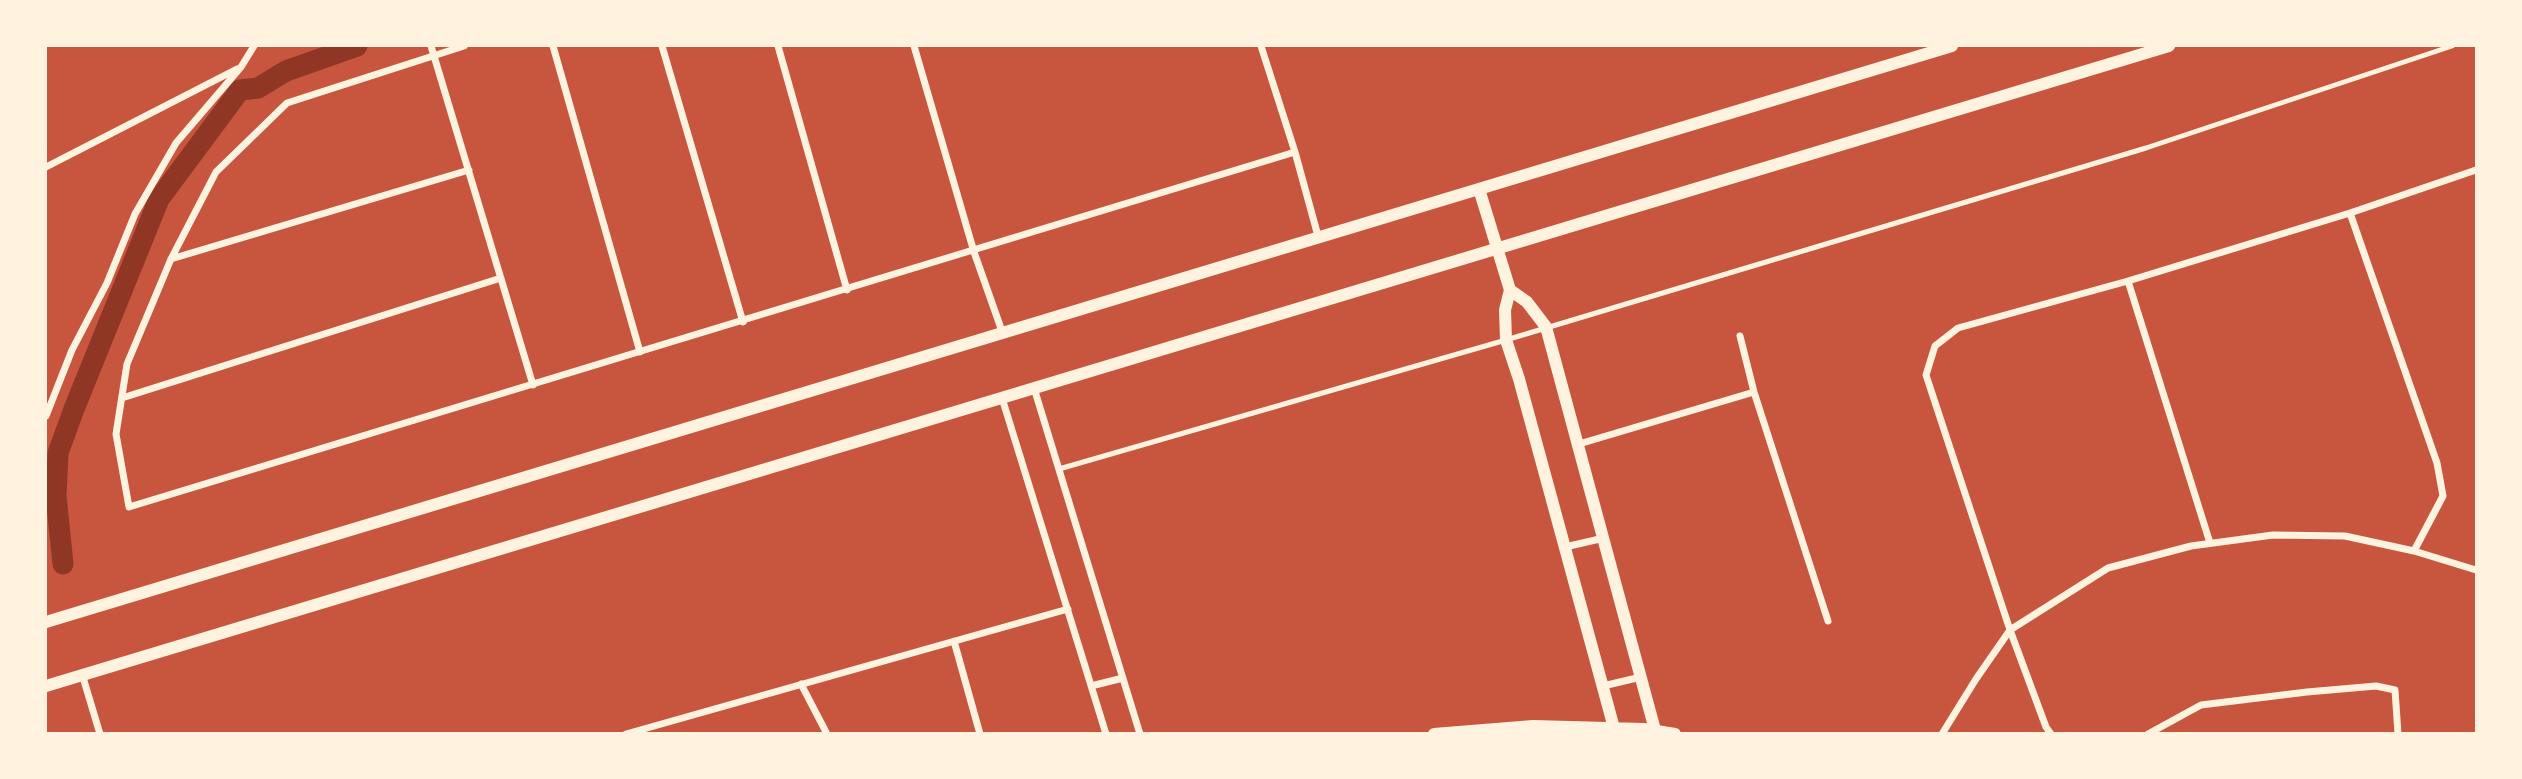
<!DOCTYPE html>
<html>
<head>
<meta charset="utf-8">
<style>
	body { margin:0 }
	#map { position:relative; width:2522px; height:779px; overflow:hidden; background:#c8553d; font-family:"Source Serif 4",serif }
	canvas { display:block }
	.frame { position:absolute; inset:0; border:47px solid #fff3e0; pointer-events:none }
</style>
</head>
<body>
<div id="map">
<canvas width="2522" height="779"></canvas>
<div class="frame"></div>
</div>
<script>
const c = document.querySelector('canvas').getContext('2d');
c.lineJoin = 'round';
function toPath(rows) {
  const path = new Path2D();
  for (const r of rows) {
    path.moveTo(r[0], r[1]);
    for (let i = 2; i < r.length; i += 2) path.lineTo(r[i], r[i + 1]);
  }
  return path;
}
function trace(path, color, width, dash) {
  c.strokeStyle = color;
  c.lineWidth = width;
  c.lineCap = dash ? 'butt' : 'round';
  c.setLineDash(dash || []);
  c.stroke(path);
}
trace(toPath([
	[63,564,56,496,58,453,74,409,159,199,240,90,258,88,286,71,357,46]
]), '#8f3625', 21);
trace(toPath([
	[1059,469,1506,340,2146,148,2452,46]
]), '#fff3e0', 5);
trace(toPath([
	[431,46,533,385],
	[464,46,287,103,216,172,171,259,127,364,116,434,129,507,1295,152],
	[553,46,640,352],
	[662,46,743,322],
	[778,46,847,290],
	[914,46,974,252,1003,334],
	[1261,46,1295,152,1318,236],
	[46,167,237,69],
	[2350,213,2437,463,2443,496,2414,551],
	[171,259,469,170],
	[2128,281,2210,543],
	[1740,336,1754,392],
	[1034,388,1140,734],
	[122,398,501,278],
	[1002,398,1106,734],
	[46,416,72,350,107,283,135,214,176,143,241,67,254,46],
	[1579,444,1754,392,1828,621],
	[1565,547,1604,538],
	[954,641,980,734],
	[82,674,100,734],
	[801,684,827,734],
	[1091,686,1123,678],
	[1603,686,1641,677],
	[626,734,1068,609],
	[1942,734,1976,679,2010,630,2108,568,2191,546,2273,535,2345,536,2414,551,2476,570],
	[2051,734,2046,727,2010,630,1926,375,1935,346,1958,328,2128,281,2350,213,2476,170],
	[2148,734,2201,705,2307,692,2376,686,2395,690,2398,734]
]), '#fff3e0', 7);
trace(toPath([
	[1479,189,1510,290,1505,310,1506,340,1519,379,1614,728],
	[1510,290,1527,302,1546,327,1655,730],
	[46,622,1952,46],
	[46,686,2169,46],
	[1434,734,1533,726,1644,729,1675,734]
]), '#fff3e0', 12);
</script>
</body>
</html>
